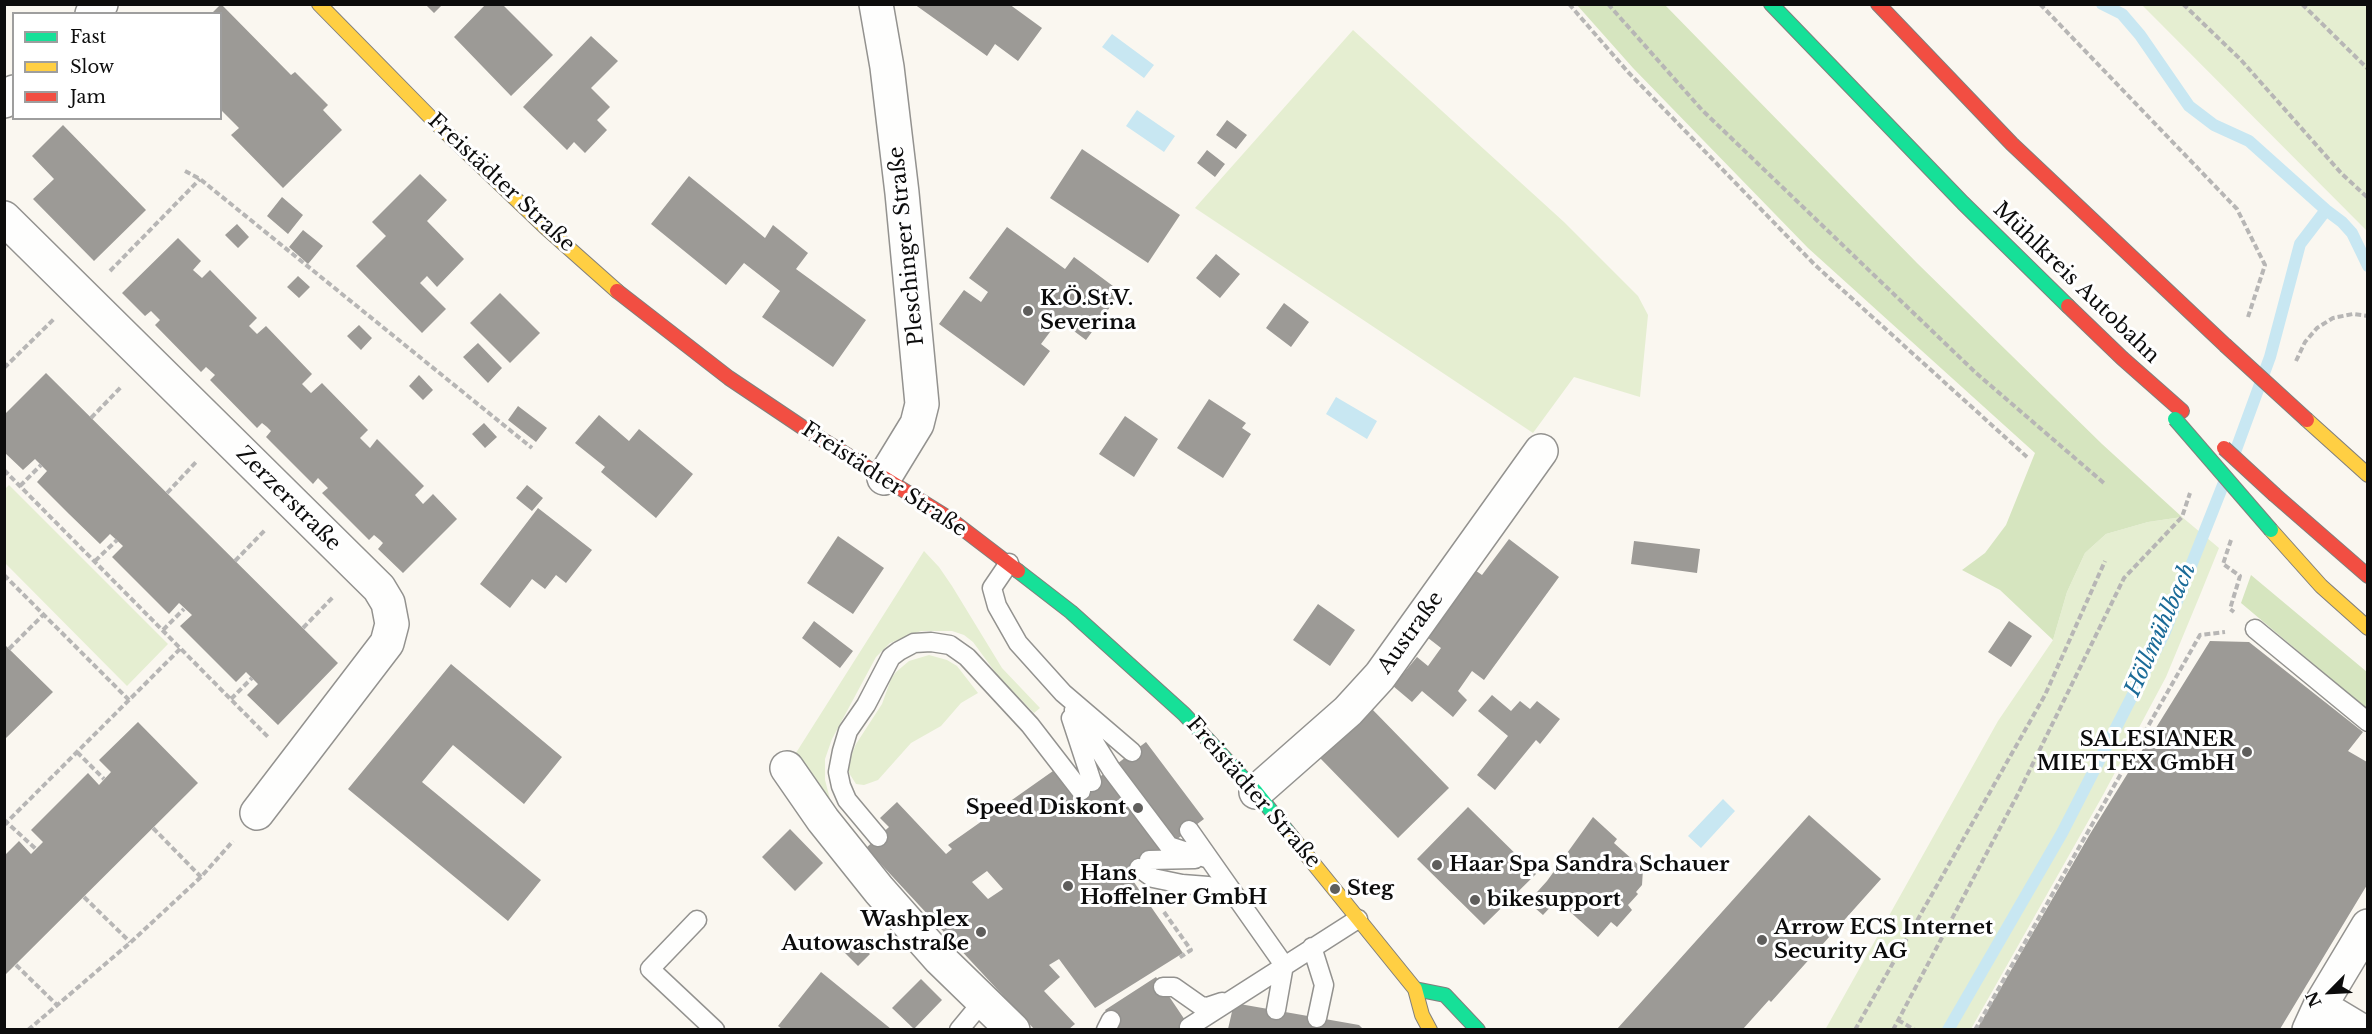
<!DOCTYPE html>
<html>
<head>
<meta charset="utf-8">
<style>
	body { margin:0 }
	#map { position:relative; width:2372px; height:1034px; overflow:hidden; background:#faf7f0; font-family:"Libre Baskerville",serif }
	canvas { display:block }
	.frame { position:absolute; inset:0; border:6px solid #0c0c0c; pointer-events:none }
	.legend { position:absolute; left:12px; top:12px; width:210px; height:108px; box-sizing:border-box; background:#fff; border:2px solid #9e9e9e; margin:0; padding:8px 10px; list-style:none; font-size:18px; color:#0c0c0c }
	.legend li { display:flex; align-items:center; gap:12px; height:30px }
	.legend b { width:30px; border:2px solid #9e9e9e }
	.north { position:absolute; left:2300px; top:962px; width:60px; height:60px; -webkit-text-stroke:4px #fff; paint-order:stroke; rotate:246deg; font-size:16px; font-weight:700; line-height:24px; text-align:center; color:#0c0c0c }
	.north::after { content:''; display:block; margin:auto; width:21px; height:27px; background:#0c0c0c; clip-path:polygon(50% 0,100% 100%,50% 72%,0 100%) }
</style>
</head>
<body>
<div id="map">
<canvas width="2372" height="1034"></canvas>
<div class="frame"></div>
<ul class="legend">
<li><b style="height:8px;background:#16e098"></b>Fast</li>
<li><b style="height:8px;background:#ffcf43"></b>Slow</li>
<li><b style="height:8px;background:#f24e42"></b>Jam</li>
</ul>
<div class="north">N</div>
</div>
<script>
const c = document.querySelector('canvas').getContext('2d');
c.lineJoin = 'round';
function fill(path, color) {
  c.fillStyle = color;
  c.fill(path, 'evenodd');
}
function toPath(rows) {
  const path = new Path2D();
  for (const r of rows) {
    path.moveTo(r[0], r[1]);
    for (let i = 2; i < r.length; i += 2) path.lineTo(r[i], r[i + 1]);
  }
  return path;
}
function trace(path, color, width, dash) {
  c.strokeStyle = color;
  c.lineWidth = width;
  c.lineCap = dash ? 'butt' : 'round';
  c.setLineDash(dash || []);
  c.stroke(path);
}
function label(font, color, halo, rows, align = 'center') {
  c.font = font + ' "Libre Baskerville",serif';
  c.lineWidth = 6;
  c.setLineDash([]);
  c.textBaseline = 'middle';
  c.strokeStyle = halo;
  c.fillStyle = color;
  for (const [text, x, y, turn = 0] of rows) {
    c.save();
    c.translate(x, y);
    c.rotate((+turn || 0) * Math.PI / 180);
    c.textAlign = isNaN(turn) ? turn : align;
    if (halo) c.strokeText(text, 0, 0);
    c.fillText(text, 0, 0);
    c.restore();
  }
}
fill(toPath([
	[2142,5,2367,5,2367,231],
	[1353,30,1564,222,1638,296,1648,315,1640,397,1574,377,1533,433,1195,208],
	[9,485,168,644,127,686,5,563,5,489],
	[2182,517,2219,548,2200,595,2166,677,2103,795,1971,1029,1825,1030,1998,721,2053,640,2067,592,2085,553,2106,534,2148,522],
	[924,551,939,567,952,586,1002,668,1040,708,1034,713,998,676,973,642,964,635,952,631,921,631,890,643,876,657,832,739,825,759,825,780,830,799,840,815,794,756],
	[929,655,947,660,957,666,978,693,961,703,941,726,911,743,878,780,864,785,856,784,849,773,849,761,856,744,882,704,891,679,896,672,909,661]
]), '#e5eed1');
fill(toPath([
	[1577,5,1665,5,1917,263,2102,444,2182,517,2148,522,2106,534,2085,553,2067,592,2053,640,2000,590,1962,570,1985,553,2006,525,2035,453,1808,248,1633,68],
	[2251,575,2367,672,2367,709,2241,603]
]), '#d6e5bf');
fill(toPath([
	[1112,34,1154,65,1144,78,1102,47],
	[1137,110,1175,136,1164,152,1126,126],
	[1336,397,1377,421,1367,439,1326,414],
	[1723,799,1735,811,1701,848,1688,836]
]), '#c8e7f2');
trace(toPath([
	[2102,4,2122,14,2140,35,2189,106,2214,125,2249,141,2326,210,2342,222,2352,233,2368,266],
	[2234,455,2270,357,2300,244,2326,210],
	[1948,1030,2062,833,2164,634,2225,480]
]), '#c8e7f2', 12);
fill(toPath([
	[221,4,291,75,295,72,328,105,323,110,342,130,283,188,231,135,239,128,220,109,220,14,211,14],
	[425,4,443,4,434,13],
	[486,4,502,4,553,55,511,96,454,37],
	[914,4,1009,4,1042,28,1018,61,995,44,987,56],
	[591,36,618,61,591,88,610,107,597,120,607,130,585,153,574,142,567,150,523,107],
	[1227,120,1247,135,1236,149,1216,135],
	[63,125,146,210,94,261,33,199,54,179,32,156],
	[1082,149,1180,215,1148,263,1050,198],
	[1207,150,1225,164,1215,177,1197,163],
	[420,174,447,200,427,221,464,259,437,287,427,276,420,283,446,309,422,333,356,266,386,236,372,222],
	[689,176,765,238,773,225,808,253,796,269,866,320,833,367,762,317,780,291,744,263,726,285,651,224],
	[282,197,303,215,288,234,267,216],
	[237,224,249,237,238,248,225,235],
	[1007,227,1065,269,1074,257,1121,292,1086,340,1059,320,1041,344,1050,351,1024,386,939,324,964,290,981,302,988,292,969,278],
	[303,230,323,246,308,264,289,247],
	[178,238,201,261,193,270,202,278,210,270,257,318,249,326,257,334,266,326,312,374,302,384,311,393,322,383,368,430,360,438,370,448,377,439,424,486,415,495,423,504,433,494,457,519,403,573,378,549,383,543,380,540,374,535,369,540,322,493,328,488,318,478,313,484,266,437,271,431,267,427,262,423,257,428,210,380,215,375,206,367,201,372,155,325,160,320,151,311,145,316,122,293],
	[1216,254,1240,274,1220,298,1196,278],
	[298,276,310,287,299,298,287,287],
	[500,293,540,333,510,363,470,323],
	[1284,303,1309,322,1291,347,1266,328],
	[359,325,372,338,361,350,347,336],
	[478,343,502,368,488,383,463,357],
	[46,373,338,663,278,725,247,695,258,684,246,672,236,682,180,626,192,615,179,603,169,614,112,557,123,546,110,534,100,544,69,514,37,482,47,471,35,459,23,470,4,452,4,415],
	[419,375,433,390,423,400,409,386],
	[1209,399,1246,423,1242,428,1251,434,1223,478,1177,448],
	[518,406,547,428,536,442,508,420],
	[599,415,629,441,639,429,693,474,656,518,601,472,605,467,575,443],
	[1125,416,1158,439,1134,477,1099,454],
	[484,423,497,437,485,448,472,434],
	[527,485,543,498,532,511,516,498],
	[538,508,592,550,566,583,556,575,545,589,532,579,510,608,480,584],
	[838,536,884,568,853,614,807,583],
	[1509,539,1559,577,1484,680,1472,671,1458,691,1467,700,1453,717,1422,691,1412,702,1393,686,1417,657,1428,666,1441,648,1423,634,1472,568,1482,575],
	[1634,541,1700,549,1697,573,1631,564],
	[1318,604,1355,630,1330,666,1293,640],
	[814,621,853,651,840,668,802,638],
	[2009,621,2032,636,2011,667,1988,652],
	[2210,641,2249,642,2363,732,2348,751,2367,762,2367,885,2280,1029,1977,1029,2090,834],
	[4,644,53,692,4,740],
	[451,664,562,757,524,804,453,745,422,782,541,880,508,921,348,789],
	[1492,695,1511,711,1520,701,1530,709,1537,701,1560,719,1540,744,1536,740,1495,790,1477,775,1508,736,1478,711],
	[1371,708,1449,788,1398,838,1320,758],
	[138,722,198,783,4,976,4,856,19,841,31,854,43,842,31,830,88,773,99,785,111,772,99,760],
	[1146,742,1204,819,1129,875,1183,953,1095,1008,1059,959,1049,965,1060,977,1044,991,1075,1024,1069,1029,1034,1029,866,848,889,827,880,818,897,802,946,854,952,849,948,845,1053,771,1073,797],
	[987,871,1003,889,988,899,972,882],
	[1468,807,1536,874,1484,925,1417,859],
	[1809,815,1881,879,1771,1002,1769,1000,1743,1029,1617,1029],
	[1593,817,1617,839,1614,843,1643,869,1642,885,1636,892,1638,894,1628,905,1632,910,1617,927,1611,922,1598,937,1557,900,1543,915,1528,902,1547,881],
	[790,829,823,863,795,891,762,857],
	[852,937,870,954,858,966,841,949],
	[821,972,891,1029,782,1029,778,1026],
	[1156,977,1191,1029,1117,1029,1105,1010],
	[921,979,942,1000,914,1029,892,1008],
	[1234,1003,1359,1025,1363,1029,1228,1029]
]), '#9c9a96');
const lane = toPath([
	[1009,563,992,588,997,606,1018,643,1063,693,1132,752],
	[2255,629,2368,722],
	[1074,710,1111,769,1169,846,1209,859],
	[1071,718,1092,782],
	[1189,830,1284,965,1276,1010],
	[878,837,847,800,841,786,838,772,842,751,848,731,866,705,891,657,899,651,914,643,931,642,950,645,967,657,1030,725,1081,791],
	[1149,860,1195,859],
	[1139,868,1153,878,1182,884,1208,886,1235,898],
	[697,920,650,969,715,1030],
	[1312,947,1324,985,1317,1018],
	[1163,987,1174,987,1201,1006,1207,1007,1222,1002],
	[1189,1027,1358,919],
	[959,1030,983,1001],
	[1106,1030,1111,1020]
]);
const street = toPath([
	[876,4,887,67,902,193,922,404,917,424,884,478],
	[92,14,101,4],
	[4,101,14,92],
	[4,218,379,588,388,603,392,624,387,643,257,813],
	[787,768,823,820,879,890,940,959,1013,1030],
	[1256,792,1348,711,1380,676,1541,451],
	[2320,1006,2368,926],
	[2309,1030,2320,1006,2360,1030]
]);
const fast = toPath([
	[1771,4,1963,203,2068,306],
	[1018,571,1071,612,1184,714,1256,792,1292,837],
	[1415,989,1445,995,1478,1030]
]);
const slow = toPath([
	[319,4,435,122,545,227,617,291],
	[2307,420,2368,475],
	[2271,530,2321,586,2368,628],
	[1292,837,1415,989,1422,1015,1430,1030]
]);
const jam = toPath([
	[1878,4,2012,144,2225,345],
	[617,291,729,378,802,427,950,519,1018,571],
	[2068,306,2122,358,2182,411],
	[2275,495,2368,576]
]);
trace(lane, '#93928f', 21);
trace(street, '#93928f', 36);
trace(fast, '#807f7c', 16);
trace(slow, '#807f7c', 16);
trace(jam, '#807f7c', 16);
trace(toPath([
	[1569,4,1628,72,1815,265,2027,457],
	[1608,4,1702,110,1976,373,2105,484],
	[2040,4,2237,209,2265,265,2248,317],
	[2183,4,2241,60,2342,174,2368,198],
	[2302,4,2368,69],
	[185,171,200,179,532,448],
	[110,271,200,179],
	[2296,361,2305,342,2317,328,2333,318,2353,314,2368,316],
	[4,368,55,318],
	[91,418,122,386],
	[4,470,269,738],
	[20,486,41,465],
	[167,493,197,461],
	[2231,540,2223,564,2240,576,2230,609,2234,612],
	[95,561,117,540],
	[235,561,266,529],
	[4,575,129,700],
	[303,628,334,596],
	[163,630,184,609],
	[9,649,43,615],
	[231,699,252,678],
	[77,752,104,779],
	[4,820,36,849],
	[4,825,181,648],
	[153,828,201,877],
	[84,897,130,942],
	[1164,912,1191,950,1179,958],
	[16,965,58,1006],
	[1898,1020,1915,1030],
	[28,1030,131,942,201,877,233,841],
	[1855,1030,2045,695,2105,561],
	[1893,1030,2018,794,2124,578,2182,517,2190,493],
	[1975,1030,2200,635,2225,632]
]), '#b7b6b5', 4, [6, 3]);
trace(lane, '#fefefd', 18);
trace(street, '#fefefd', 33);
trace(fast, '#16e098', 14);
trace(slow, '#ffcf43', 14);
trace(jam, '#f24e42', 14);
const fastBridge = toPath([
	[2175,419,2271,530]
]);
const jamBridge = toPath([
	[2225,345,2307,420],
	[2224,448,2275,495]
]);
trace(fastBridge, '#807f7c', 16, []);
trace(jamBridge, '#807f7c', 16, []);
trace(fastBridge, '#16e098', 14);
trace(jamBridge, '#f24e42', 14);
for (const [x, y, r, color] of [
	[1028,311,6,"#5f5e5c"],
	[2247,752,6,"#5f5e5c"],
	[1138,808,6,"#5f5e5c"],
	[1437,865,6,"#5f5e5c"],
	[1068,886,6,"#5f5e5c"],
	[1335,889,6,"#5f5e5c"],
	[1475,900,6,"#5f5e5c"],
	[981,932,6,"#5f5e5c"],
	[1762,940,6,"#5f5e5c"]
]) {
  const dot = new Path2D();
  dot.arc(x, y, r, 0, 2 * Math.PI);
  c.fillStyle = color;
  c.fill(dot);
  trace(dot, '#fff', 2);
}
label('21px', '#0c0c0c', '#fff', [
	["Freistädter Straße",501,183,43],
	["Pleschinger Straße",907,246,-96],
	["Mühlkreis Autobahn",2076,283,44],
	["Freistädter Straße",884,480,33],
	["Zerzerstraße",288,499,45],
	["Austraße",1411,633,-54],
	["Freistädter Straße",1253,793,49]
]);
label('bold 21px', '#0c0c0c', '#fff', [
	["K.Ö.St.V.",1040,299],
	["Severina",1040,323],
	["SALESIANER",2235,740,"right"],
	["MIETTEX GmbH",2235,764,"right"],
	["Speed Diskont",1126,808,"right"],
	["Haar Spa Sandra Schauer",1449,865],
	["Hans",1080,874],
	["Hoffelner GmbH",1080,898],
	["Steg",1347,889],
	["bikesupport",1487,900],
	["Washplex",969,920,"right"],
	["Autowaschstraße",969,944,"right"],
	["Arrow ECS Internet",1774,928],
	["Security AG",1774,952]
], 'left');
label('italic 22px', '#1b6b98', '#fff', [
	["Höllmühlbach",2161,630,-66]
]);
</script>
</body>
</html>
